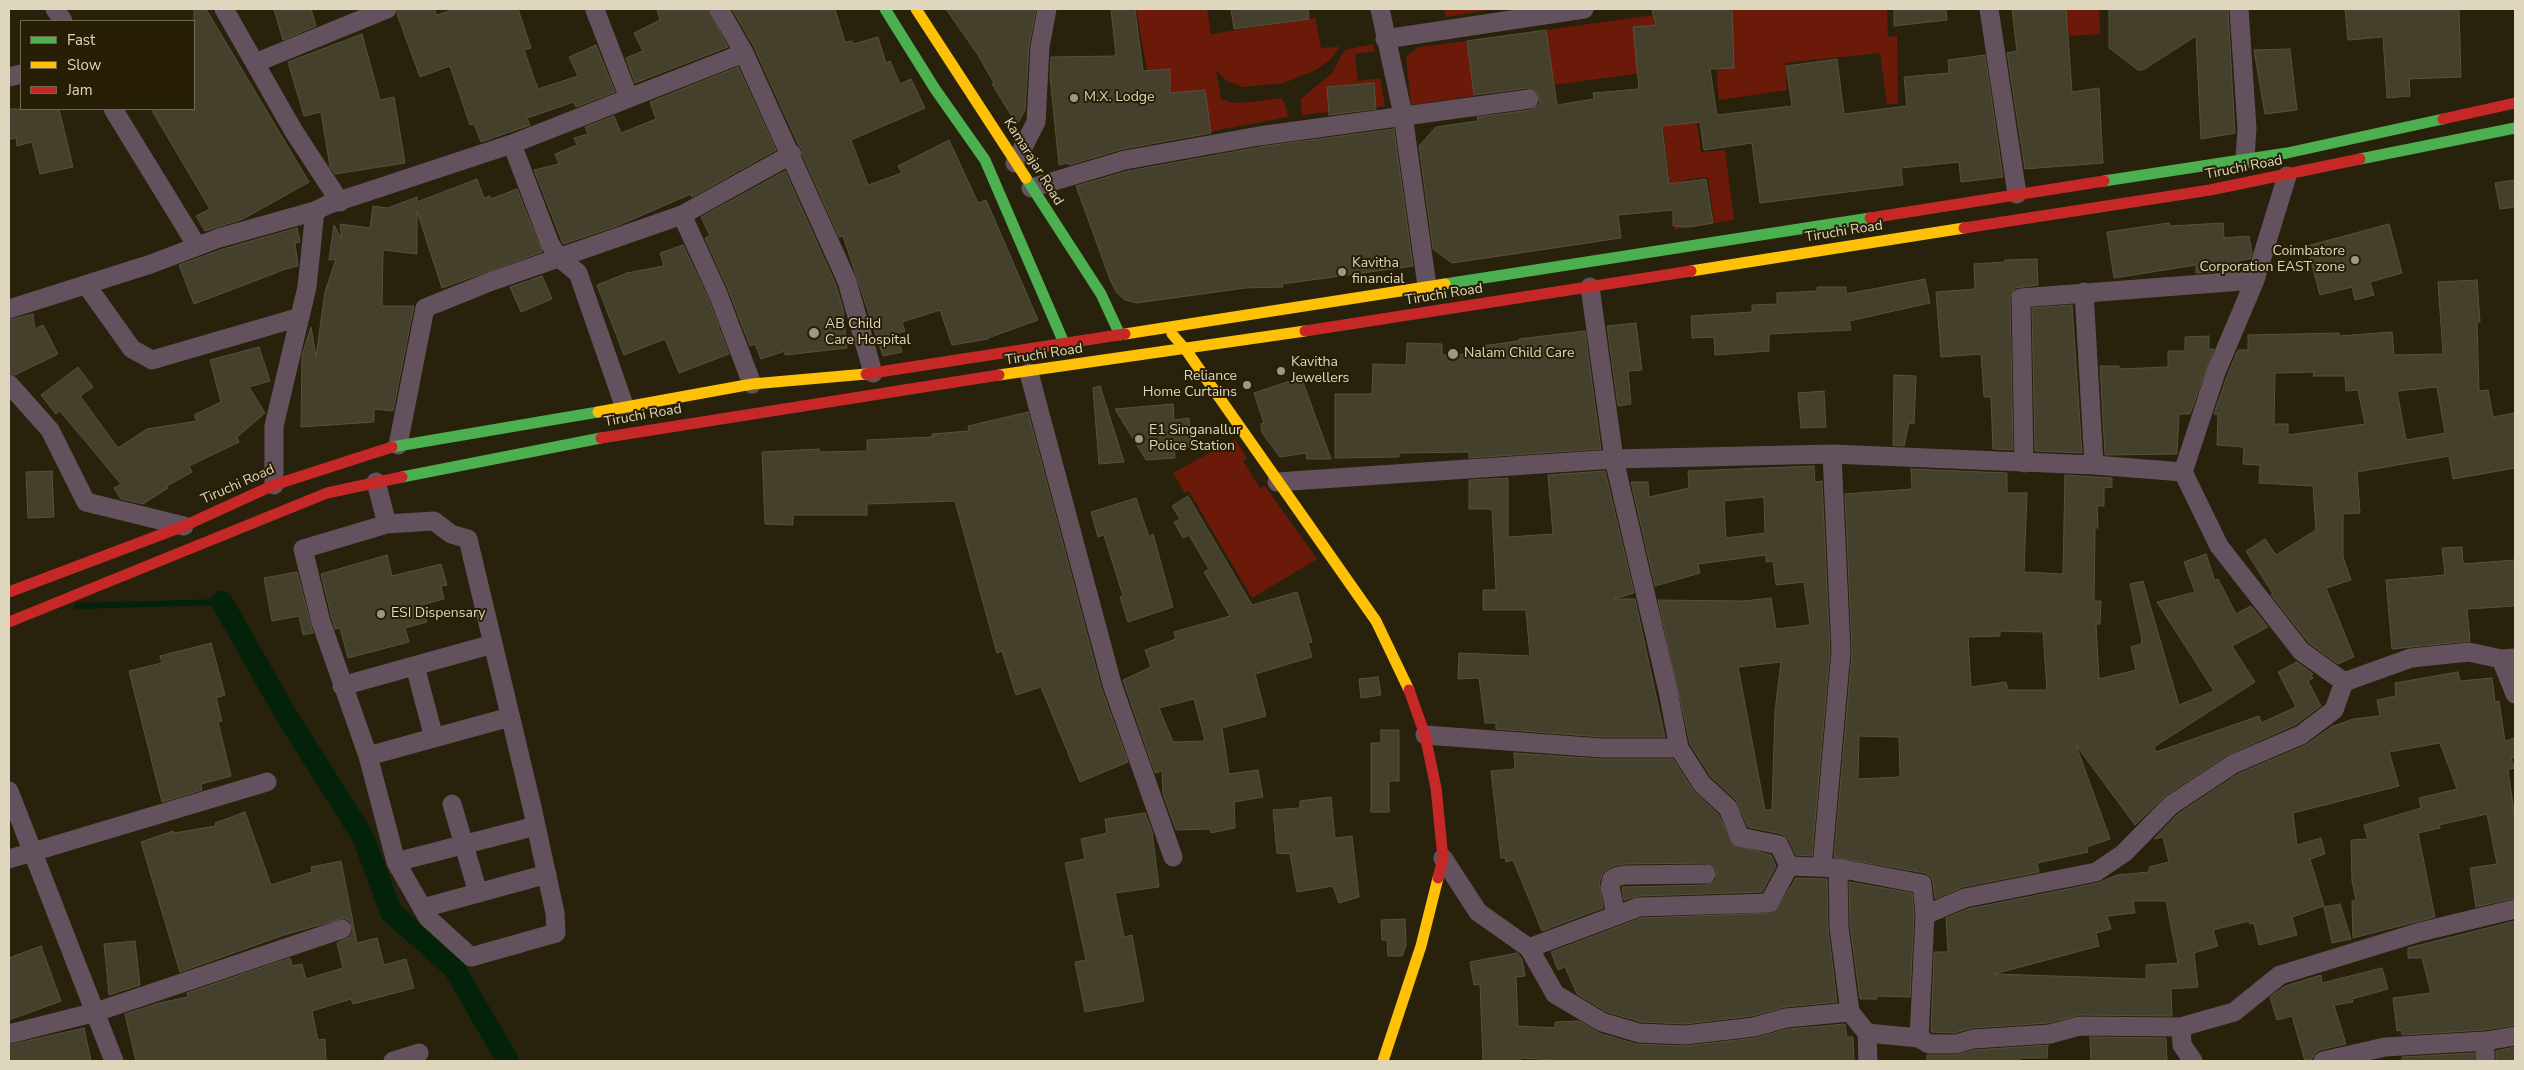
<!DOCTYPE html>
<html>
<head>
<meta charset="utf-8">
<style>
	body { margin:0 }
	#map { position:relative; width:2524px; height:1070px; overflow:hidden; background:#28220c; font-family:"Nunito Sans",sans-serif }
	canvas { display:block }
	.frame { position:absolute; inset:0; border:10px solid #dfd7bd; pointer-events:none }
	.legend { position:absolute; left:20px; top:20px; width:175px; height:90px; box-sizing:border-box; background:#271f05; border:1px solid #71694f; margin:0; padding:6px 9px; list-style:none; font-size:15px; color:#dfd7bd }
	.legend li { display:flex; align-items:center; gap:10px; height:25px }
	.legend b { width:25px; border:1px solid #71694f }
</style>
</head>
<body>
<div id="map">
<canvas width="2524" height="1070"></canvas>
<div class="frame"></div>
<ul class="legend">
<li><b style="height:6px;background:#4caf50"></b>Fast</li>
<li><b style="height:6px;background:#ffc107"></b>Slow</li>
<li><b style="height:6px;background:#c62828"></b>Jam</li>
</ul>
</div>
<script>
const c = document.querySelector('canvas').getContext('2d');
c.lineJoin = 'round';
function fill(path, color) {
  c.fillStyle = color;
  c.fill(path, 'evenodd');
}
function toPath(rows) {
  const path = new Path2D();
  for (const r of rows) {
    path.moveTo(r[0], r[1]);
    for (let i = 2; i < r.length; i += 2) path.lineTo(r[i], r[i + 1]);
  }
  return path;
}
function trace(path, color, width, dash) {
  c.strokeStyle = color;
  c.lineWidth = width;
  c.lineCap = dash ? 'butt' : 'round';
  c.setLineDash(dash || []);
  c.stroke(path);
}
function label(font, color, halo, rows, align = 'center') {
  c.font = font + ' "Nunito Sans",sans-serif';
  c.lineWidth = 4;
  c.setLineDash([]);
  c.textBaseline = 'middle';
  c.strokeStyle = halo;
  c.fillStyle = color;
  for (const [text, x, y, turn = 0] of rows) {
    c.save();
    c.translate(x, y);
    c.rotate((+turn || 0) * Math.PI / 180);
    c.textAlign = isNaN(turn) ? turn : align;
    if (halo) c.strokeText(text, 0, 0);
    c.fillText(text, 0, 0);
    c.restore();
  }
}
fill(toPath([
	[1136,9,1207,9,1211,34,1315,18,1321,48,1340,47,1330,60,1316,70,1284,83,1242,87,1227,81,1216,70,1221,99,1233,103,1253,102,1281,98,1285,104,1288,117,1160,141],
	[1444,9,1495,9,1446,17],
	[1711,9,1887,9,1888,37,1897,36,1898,104,1887,104,1880,53,1785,63,1787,90,1719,100],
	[2066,9,2099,9,2100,34,2069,36],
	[1654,15,1663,70,1554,85,1546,30],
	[1467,41,1474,96,1411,105,1406,57,1419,47],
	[1373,44,1375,51,1355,54,1358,81,1380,78,1385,106,1302,115,1301,99,1333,72,1344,50],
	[1689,67,1701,152,1725,150,1734,220,1714,223,1708,177,1683,180,1689,227,1675,230,1663,126,1680,125,1674,69],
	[1235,439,1247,458,1243,461,1260,488,1265,486,1317,559,1252,598,1189,491,1185,493,1173,473]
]), '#6b1a0a');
trace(toPath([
	[77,606,222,602]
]), '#04220a', 6);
trace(toPath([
	[222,602,285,713,363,837,391,912,454,968,508,1061]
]), '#04220a', 22);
const building = toPath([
	[194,9,206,9,309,182,243,219,205,231,196,216,210,209,151,109,194,109,194,9],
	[274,9,311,9,316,26,283,40,274,9],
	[398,9,434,9,437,15,455,9,518,9,531,48,524,50,538,89,578,76,569,57,596,45,615,92,576,107,574,102,527,118,530,125,481,142,474,124,470,125,450,66,420,77,397,14,398,9],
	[657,9,708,9,728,47,635,83,626,58,643,51,634,33,660,20,657,9],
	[732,9,835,9,845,42,852,41,853,44,878,37,886,63,890,61,900,84,911,79,925,108,851,140,868,185,902,173,898,166,949,140,978,203,986,200,1038,320,988,338,988,339,952,345,940,310,902,322,905,331,896,334,902,352,883,356,843,236,839,237,803,156,802,149,798,144,754,47,732,9],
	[946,9,1036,9,1029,46,1025,110,1017,125,992,84,994,83,978,55,946,9],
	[1111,9,1135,9,1143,71,1170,69,1170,93,1205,90,1211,133,1123,149,1069,165,1069,163,1059,165,1050,76,1051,57,1116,56,1111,9],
	[1231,9,1308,9,1309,19,1234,29,1231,9],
	[1662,9,1732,9,1734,68,1710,69,1717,115,1792,106,1786,66,1837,59,1844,114,1907,106,1904,77,1949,73,1948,60,1985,55,2003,177,1961,182,1959,162,1901,168,1903,185,1760,203,1752,143,1704,150,1700,122,1662,126,1669,184,1706,179,1713,223,1690,227,1673,226,1673,210,1618,215,1621,238,1452,263,1433,249,1419,146,1436,127,1478,121,1477,117,1531,110,1540,103,1538,93,1528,88,1474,95,1467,41,1546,30,1557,105,1594,99,1593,93,1639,89,1633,27,1656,25,1652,10,1662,9],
	[1894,9,1946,9,1947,20,1894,26,1894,9],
	[2012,9,2066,9,2072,92,2099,88,2103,163,2025,169,2007,53,2017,51,2012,9],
	[2109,9,2228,9,2235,133,2201,139,2196,36,2143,70,2138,70,2109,48,2109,9],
	[2345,9,2459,9,2461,77,2409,79,2410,96,2387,98,2383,37,2348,40,2345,9],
	[362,34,380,100,394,97,405,163,335,174,330,167,321,112,304,116,288,62,362,34],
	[2290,49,2297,110,2265,114,2254,50,2290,49],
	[738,67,776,150,692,197,691,194,617,226,563,244,534,170,559,164,555,154,577,145,574,138,588,134,585,127,614,116,621,133,656,119,650,102,738,67],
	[1374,83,1376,109,1329,115,1327,87,1374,83],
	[9,109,59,109,73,167,40,174,32,142,17,146,16,138,9,139,9,109],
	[1394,129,1413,266,1282,284,1283,287,1245,288,1137,303,1125,300,1117,293,1111,282,1076,186,1128,171,1266,146,1394,129],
	[785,171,836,285,843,309,847,348,785,355,785,351,761,359,755,344,750,346,728,289,705,238,710,236,701,217,785,171],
	[477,179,484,198,490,196,491,199,517,189,542,252,442,288,417,211,417,254,383,250,382,306,414,306,393,411,374,409,374,422,301,427,302,355,311,327,316,357,325,292,336,259,329,260,334,225,342,239,340,224,370,228,373,206,388,208,417,197,417,202,477,179],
	[2515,180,2515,207,2500,209,2495,183,2515,180],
	[2169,223,2170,226,2223,223,2224,238,2249,236,2252,253,2250,259,2237,261,2238,270,2196,273,2196,265,2114,278,2107,232,2169,223],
	[2389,224,2402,273,2370,282,2374,295,2355,300,2352,287,2320,295,2307,246,2389,224],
	[297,228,300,242,295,243,298,266,286,269,194,304,179,265,223,249,297,228],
	[683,245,708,298,729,354,679,373,665,339,624,355,597,285,627,273,664,266,660,253,683,245],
	[2037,259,2038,285,2015,288,2010,298,2013,450,1993,449,1991,397,1984,397,1981,354,1941,357,1936,292,1975,289,1974,264,2005,262,2005,260,2037,259],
	[542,276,552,299,521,312,510,287,542,276],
	[1925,279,1930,303,1849,321,1851,330,1769,334,1769,351,1715,355,1714,337,1692,338,1691,316,1752,312,1752,305,1777,304,1777,293,1817,291,1817,287,1846,287,1846,294,1925,279],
	[2477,280,2480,322,2477,322,2479,391,2488,390,2493,417,2515,413,2515,468,2453,479,2449,456,2357,472,2360,513,2343,514,2343,557,2351,580,2326,588,2354,657,2338,664,2309,643,2271,595,2273,594,2246,551,2265,539,2276,555,2316,530,2313,486,2259,483,2260,465,2243,464,2244,447,2217,445,2218,414,2214,414,2227,376,2238,350,2248,350,2248,335,2339,333,2339,336,2392,332,2394,355,2443,354,2438,282,2477,280],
	[2314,372,2313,376,2345,376,2346,391,2358,390,2365,424,2288,435,2288,424,2274,424,2275,373,2314,372],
	[2437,387,2445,433,2406,440,2397,391,2437,387],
	[2072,305,2082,453,2035,451,2032,308,2072,305],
	[33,314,35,329,43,325,58,354,15,375,9,373,9,320,33,314],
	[1636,323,1642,370,1628,371,1631,404,1618,406,1607,326,1636,323],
	[1585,331,1601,449,1469,458,1469,452,1399,453,1399,457,1335,458,1335,394,1372,394,1373,364,1406,365,1407,343,1442,344,1442,355,1484,354,1482,346,1519,341,1519,339,1585,331],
	[2209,336,2209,349,2214,349,2190,414,2179,414,2177,454,2105,455,2100,366,2119,366,2119,369,2168,367,2168,351,2185,351,2185,337,2209,336],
	[259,347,270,381,249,387,265,413,237,437,239,442,189,466,192,472,167,486,168,488,143,504,121,499,114,488,121,484,60,411,56,414,41,395,78,367,93,387,80,396,118,448,147,429,197,421,194,415,221,402,210,360,259,347],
	[1894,375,1916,376,1914,424,1909,423,1904,446,1893,445,1894,375],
	[1302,377,1304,385,1331,459,1307,459,1306,453,1280,457,1262,433,1261,424,1264,423,1254,393,1302,377],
	[1100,386,1124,462,1099,464,1093,388,1100,386],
	[1824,391,1826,427,1801,428,1798,393,1824,391],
	[1173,404,1174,420,1189,418,1191,447,1174,448,1175,458,1146,460,1115,409,1173,404],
	[1028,412,1101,687,1128,762,1080,782,1041,687,1016,695,1002,651,997,653,955,501,867,504,867,515,793,515,793,525,765,524,762,452,819,449,820,452,867,451,867,440,932,437,932,434,969,431,968,426,1028,412],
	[1814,466,1815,482,1822,481,1830,651,1812,856,1796,855,1789,840,1782,834,1748,827,1736,800,1711,777,1690,744,1658,600,1744,601,1771,598,1776,629,1810,625,1804,582,1776,585,1773,561,1766,562,1766,555,1698,564,1700,573,1655,586,1631,482,1648,482,1649,497,1689,488,1688,471,1814,466],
	[1764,497,1765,533,1726,538,1724,501,1764,497],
	[1781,662,1775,711,1772,810,1765,810,1738,667,1781,662],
	[1911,469,2007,473,2007,493,2027,493,2024,572,2063,574,2065,475,2112,478,2112,487,2104,488,2104,506,2097,506,2098,528,2095,528,2094,601,2101,601,2100,624,2096,624,2099,679,2136,670,2131,647,2141,644,2142,640,2130,584,2143,581,2179,705,2214,691,2157,602,2195,592,2184,562,2206,554,2215,581,2218,579,2236,614,2251,606,2268,627,2232,646,2255,682,2154,747,2156,752,2259,716,2261,723,2296,707,2278,672,2297,662,2313,674,2311,675,2313,678,2308,681,2321,706,2295,725,2227,755,2165,796,2135,825,2076,745,2110,839,2087,847,2088,852,2037,863,2039,872,1963,887,1935,899,1933,882,1931,877,1925,873,1834,857,1852,652,1845,494,1912,489,1911,469],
	[2000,631,2043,632,2047,690,2008,690,2006,682,1971,687,1968,637,2000,636,2000,631],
	[1859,736,1899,737,1900,777,1858,779,1859,736],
	[52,471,54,517,28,518,26,472,52,471],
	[1605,471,1634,593,1614,599,1635,599,1665,737,1602,737,1496,729,1496,723,1485,723,1479,678,1458,679,1459,653,1530,656,1526,610,1483,610,1483,590,1496,590,1492,509,1469,509,1469,480,1508,478,1508,537,1553,534,1548,475,1605,471],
	[1188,496,1252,605,1297,592,1312,642,1308,643,1312,657,1255,674,1266,716,1222,728,1229,774,1258,770,1263,797,1234,802,1235,828,1211,833,1210,829,1176,830,1163,794,1162,771,1155,773,1123,680,1151,667,1145,650,1176,639,1174,632,1230,616,1204,572,1209,569,1189,535,1183,538,1174,522,1180,519,1172,506,1188,496],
	[1194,699,1205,741,1173,742,1159,708,1194,699],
	[1136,498,1149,537,1153,534,1173,607,1128,622,1120,597,1123,596,1104,535,1098,537,1091,512,1136,498],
	[2462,547,2463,564,2515,560,2515,606,2467,609,2470,641,2392,649,2386,580,2445,575,2442,548,2462,547],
	[387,555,392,576,441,564,447,585,441,586,444,599,422,605,427,622,405,628,409,642,348,658,340,628,335,629,332,619,321,574,387,555],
	[297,572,313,633,303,635,299,616,272,621,264,578,297,572],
	[211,643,225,695,216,698,222,721,218,722,231,776,201,784,202,790,162,802,129,671,162,663,160,656,211,643],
	[2458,672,2460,681,2492,678,2495,702,2499,701,2505,741,2515,738,2515,757,2511,758,2514,768,2508,770,2515,819,2515,898,2476,907,2470,868,2497,864,2487,814,2439,825,2440,828,2418,833,2435,917,2353,938,2352,901,2356,900,2352,881,2351,840,2368,839,2364,825,2421,808,2419,798,2457,789,2440,743,2389,752,2399,786,2293,813,2297,845,2321,838,2325,854,2310,859,2324,906,2292,917,2297,935,2259,945,2254,923,2250,924,2249,921,2213,930,2218,946,2194,953,2198,987,2171,989,2172,1016,2079,1015,2048,1023,1972,1028,1954,1033,1931,1032,1934,952,1948,952,1946,918,1968,909,2098,883,2117,875,2149,872,2149,867,2169,862,2163,837,2154,839,2178,814,2238,774,2306,745,2331,727,2353,719,2380,716,2377,700,2396,696,2395,683,2458,672],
	[2133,901,2166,901,2178,963,2146,965,2146,979,1994,974,2099,946,2096,933,2111,929,2107,916,2135,913,2133,901],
	[1378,677,1381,695,1361,698,1359,679,1378,677],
	[1381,730,1399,730,1399,781,1389,781,1389,812,1371,812,1371,743,1381,743,1381,730],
	[1514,753,1601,759,1673,759,1693,790,1719,815,1733,845,1771,855,1776,866,1762,892,1639,896,1624,900,1622,887,1707,885,1716,880,1716,869,1706,863,1624,864,1613,866,1603,872,1599,884,1603,908,1542,931,1513,860,1506,862,1505,858,1501,858,1491,771,1515,769,1514,753],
	[1331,797,1335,838,1352,836,1359,897,1339,903,1333,886,1297,892,1290,854,1277,853,1273,810,1300,808,1300,801,1331,797],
	[245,812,271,885,312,872,311,867,341,861,357,943,377,938,384,965,406,959,414,988,353,1004,351,999,312,1011,318,1040,325,1039,326,1061,136,1061,125,1014,159,1003,188,997,187,993,290,958,292,966,302,964,306,979,343,968,337,943,350,937,353,931,350,921,344,918,284,935,180,972,141,842,173,831,174,833,216,826,215,823,245,812],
	[1145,813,1152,831,1159,887,1115,893,1124,937,1132,935,1144,1001,1085,1012,1075,962,1086,960,1065,863,1085,859,1081,839,1107,833,1105,819,1145,813],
	[1796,878,1827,879,1828,928,1837,1002,1785,1007,1752,1016,1685,1024,1641,1022,1607,1012,1577,994,1565,967,1558,970,1551,952,1641,918,1774,913,1796,878],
	[1849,882,1912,893,1914,915,1910,997,1877,996,1877,999,1860,999,1850,926,1849,882],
	[2340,904,2351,939,2332,943,2324,907,2340,904],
	[1405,919,1406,945,1402,956,1388,956,1387,940,1382,940,1381,920,1405,919],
	[2515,921,2515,1025,2484,1030,2402,1035,2402,1030,2397,1031,2393,998,2431,993,2422,958,2408,958,2408,948,2515,921],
	[135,941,140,985,109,995,104,944,135,941],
	[41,946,61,1001,9,1020,9,958,41,946],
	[1517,953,1522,959,1525,976,1516,977,1518,1026,1555,1028,1555,1022,1579,1021,1599,1033,1636,1044,1685,1046,1755,1038,1788,1029,1845,1024,1847,1037,1853,1037,1854,1061,1571,1061,1521,1058,1520,1061,1483,1061,1480,984,1474,985,1470,962,1517,953],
	[2382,968,2388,989,2352,999,2353,1002,2334,1005,2346,1044,2320,1050,2315,1053,2312,1059,2305,1061,2292,1016,2277,1020,2270,997,2285,986,2321,975,2322,983,2382,968],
	[84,1028,91,1061,9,1061,9,1045,84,1028],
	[2090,1037,2166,1038,2167,1061,2091,1061,2090,1037],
	[2048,1045,2047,1058,2020,1058,2020,1061,1927,1061,1927,1055,1956,1055,1975,1050,2048,1045],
	[2515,1047,2515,1061,2496,1061,2496,1051,2515,1047],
	[2474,1053,2474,1061,2402,1061,2402,1057,2474,1053]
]);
fill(building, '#45402b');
trace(building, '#57513d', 1);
trace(toPath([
	[55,9,63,21],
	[224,9,293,130,340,202],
	[719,9,744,53,847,281,873,373],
	[1380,9,1403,115,1427,286],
	[1989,9,2017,194],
	[2239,9,2247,128,2245,159],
	[595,10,629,98],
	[1385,39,1584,9],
	[255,63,387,9],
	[9,77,21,74],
	[113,109,197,246],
	[512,144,550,244,558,257,578,273,625,408],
	[1015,163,1036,122,1040,47,1047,9],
	[1031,188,1125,160,1259,136,1529,99],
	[682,215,718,294,752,384],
	[87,286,132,349,152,360,300,317],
	[1590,287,1614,459,1668,691,1679,748,1702,784,1728,808,1740,837,1779,845,1789,866],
	[2084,292,2094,465],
	[9,309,151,264,219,238,315,211],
	[1029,373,1112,684,1173,857],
	[9,384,50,430,86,502,184,526],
	[398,445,425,308,492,281,682,215,792,154],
	[2024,463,2021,298,2255,280],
	[2183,472,2216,372,2255,280,2287,176],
	[376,482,387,524,303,549,321,622,368,756,396,862,428,918,471,957,556,933,555,913,532,807,468,539,451,534,434,521,387,524],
	[1277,482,1614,459,1832,454,2094,465,2183,472,2219,546,2301,651,2344,682,2411,658,2469,652,2501,659,2515,658],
	[274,485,274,426,307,287,315,211,327,205,512,144,744,53],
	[2501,659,2515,694],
	[415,666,434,738],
	[342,686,493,644],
	[1425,735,1602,748,1679,748],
	[368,756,510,717],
	[9,791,114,1061],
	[1443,858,1478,912,1529,948,1555,994,1602,1022,1639,1033,1685,1035,1754,1027,1786,1018,1850,1012,1867,1033,1919,1038,1929,1044,1956,1044,1973,1039,2050,1034,2079,1026,2181,1027,2234,1012,2280,975,2420,932,2515,909],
	[9,859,267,782],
	[396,862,536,826],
	[1822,867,1841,651,1832,454],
	[1838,868,1839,927,1850,1012],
	[478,893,547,874],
	[423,908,478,893,452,804],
	[1616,915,1610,887,1612,879,1616,877,1624,875,1706,874],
	[1529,948,1639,907,1769,903,1789,866,1838,868,1922,884,1925,915],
	[2181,1027,2182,1045,2193,1061],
	[1867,1033,1868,1061],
	[9,1034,96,1012,342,929],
	[1919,1038,1925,915,1965,898,2096,872,2124,853,2171,805,2233,764,2301,735,2334,710,2344,682],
	[2485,1041,2485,1061],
	[393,1061,419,1053],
	[2323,1061,2385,1047,2485,1041,2515,1036]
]), '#63525d', 19);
trace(toPath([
	[885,9,935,89,985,160,1064,343],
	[2360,159,2515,128],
	[1026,178,1101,294,1120,335],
	[2104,181,2287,153,2443,119],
	[1445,284,1870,218],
	[392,447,598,412],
	[402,477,601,438]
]), '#4caf50', 11);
trace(toPath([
	[916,9,1026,178],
	[1691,271,1964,228],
	[1125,334,1445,284],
	[1172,334,1186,350,1376,621,1409,690],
	[999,375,1305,331],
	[598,412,752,384,866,374],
	[1383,1061,1421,946,1438,878]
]), '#ffc107', 11);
trace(toPath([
	[2443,119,2515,103],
	[1870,218,2104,181],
	[1964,228,2210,190,2360,159],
	[1305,331,1691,271],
	[866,374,1125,334],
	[601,438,999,375],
	[9,592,184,526,274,485,392,447],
	[9,622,327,493,402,477],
	[1409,690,1425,735,1436,788,1443,858,1438,878]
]), '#c62828', 11);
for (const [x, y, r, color] of [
	[1074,98,5,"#9f987f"],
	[2355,260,5,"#9f987f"],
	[1342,272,5,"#9f987f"],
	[814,333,6,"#9f987f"],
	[1453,354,6,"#9f987f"],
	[1281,371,5,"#9f987f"],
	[1247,385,5,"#9f987f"],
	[1139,439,5,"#9f987f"],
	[381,614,5,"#9f987f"]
]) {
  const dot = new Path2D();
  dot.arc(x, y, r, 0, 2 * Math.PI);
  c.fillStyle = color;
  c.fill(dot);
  trace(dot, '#271f05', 2);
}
label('14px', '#dfd7bd', '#271f05', [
	["M.X. Lodge",1084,98],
	["Coimbatore",2345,252,"right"],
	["Corporation EAST zone",2345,268,"right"],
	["Kavitha",1352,264],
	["financial",1352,280],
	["AB Child",825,325],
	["Care Hospital",825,341],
	["Nalam Child Care",1464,354],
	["Kavitha",1291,363],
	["Jewellers",1291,379],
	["Reliance",1237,377,"right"],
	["Home Curtains",1237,393,"right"],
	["E1 Singanallur",1149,431],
	["Police Station",1149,447],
	["ESI Dispensary",391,614]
], 'left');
label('14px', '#dfd7bd', '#271f05', [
	["Kamarajar Road",1033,162,58],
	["Tiruchi Road",2244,168,-11],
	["Tiruchi Road",1844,232,-9],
	["Tiruchi Road",1444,295,-9],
	["Tiruchi Road",1044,355,-9],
	["Tiruchi Road",643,416,-10],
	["Tiruchi Road",238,485,-24]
]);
</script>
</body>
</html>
